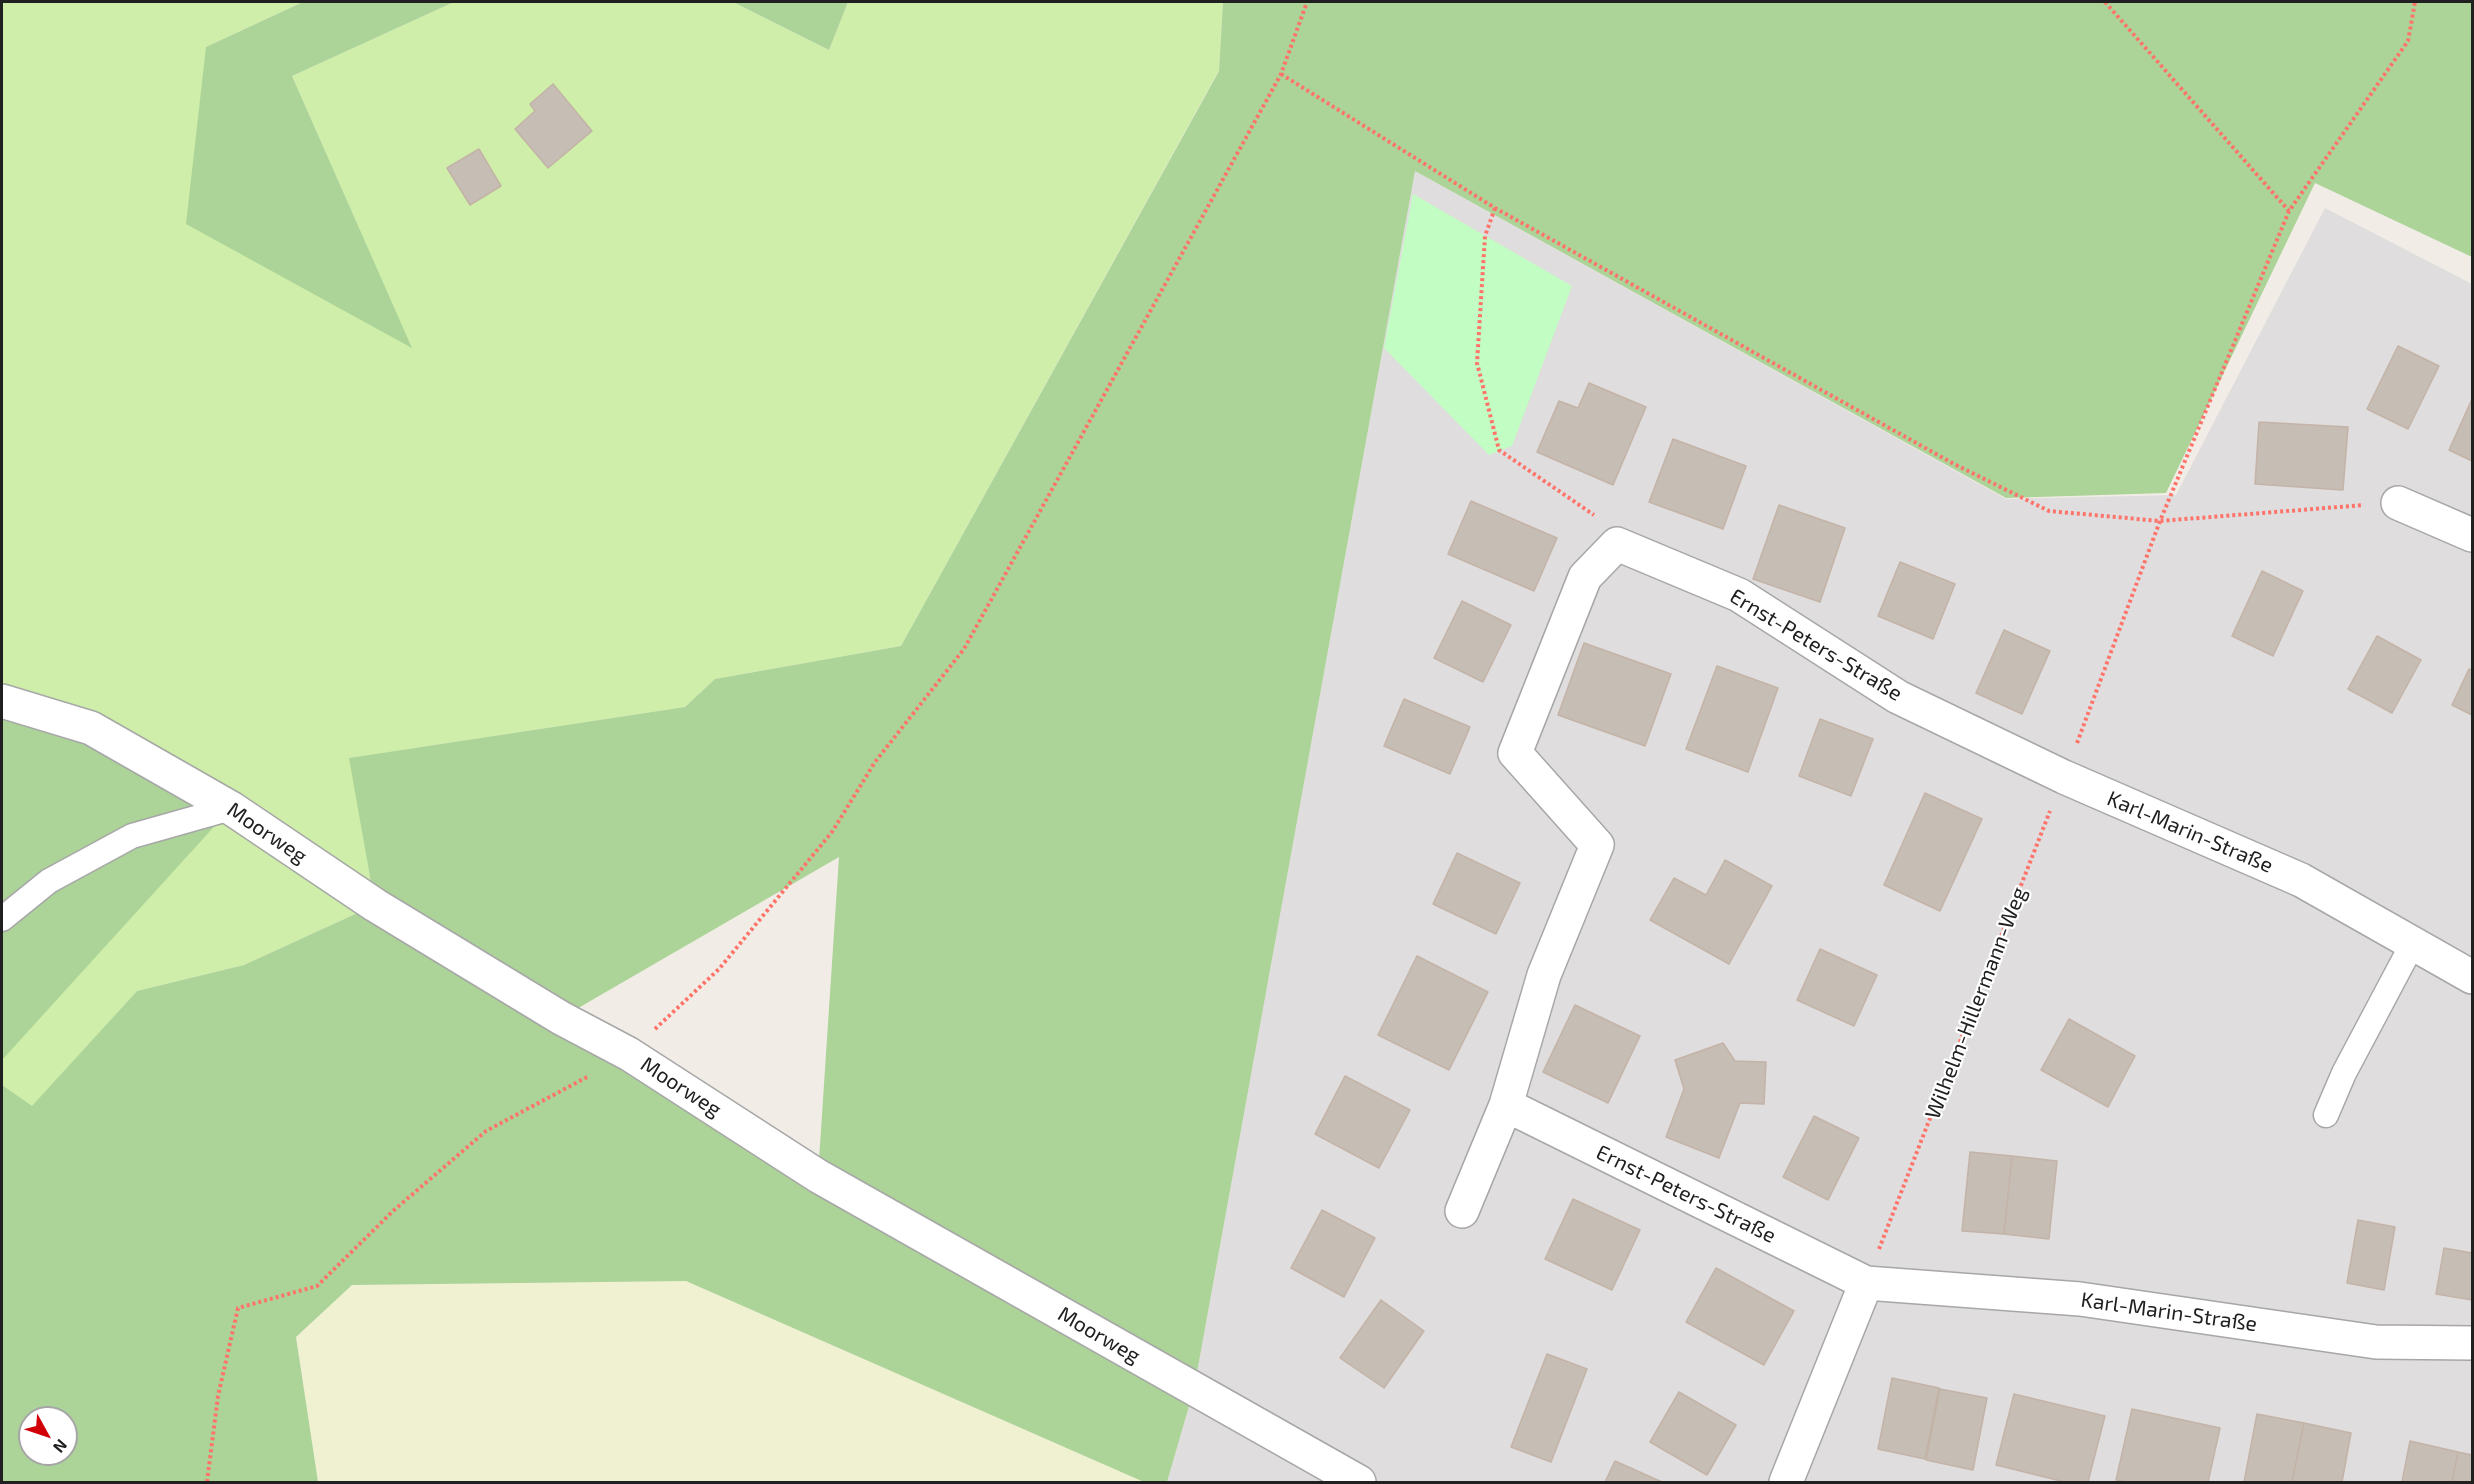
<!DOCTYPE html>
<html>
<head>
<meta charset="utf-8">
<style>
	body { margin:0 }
	#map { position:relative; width:2474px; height:1484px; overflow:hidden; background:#f1ede6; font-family:"Exo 2",sans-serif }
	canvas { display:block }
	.frame { position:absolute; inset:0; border:3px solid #202020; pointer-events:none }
	.north { position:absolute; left:18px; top:1406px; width:60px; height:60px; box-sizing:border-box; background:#fff; border:2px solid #a6a6a6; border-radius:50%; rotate:130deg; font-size:16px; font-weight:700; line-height:24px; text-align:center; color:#202020 }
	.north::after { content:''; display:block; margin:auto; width:21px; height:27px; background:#d10008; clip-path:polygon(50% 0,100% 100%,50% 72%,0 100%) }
</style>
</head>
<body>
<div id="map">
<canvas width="2474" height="1484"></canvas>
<div class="frame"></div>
<div class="north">N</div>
</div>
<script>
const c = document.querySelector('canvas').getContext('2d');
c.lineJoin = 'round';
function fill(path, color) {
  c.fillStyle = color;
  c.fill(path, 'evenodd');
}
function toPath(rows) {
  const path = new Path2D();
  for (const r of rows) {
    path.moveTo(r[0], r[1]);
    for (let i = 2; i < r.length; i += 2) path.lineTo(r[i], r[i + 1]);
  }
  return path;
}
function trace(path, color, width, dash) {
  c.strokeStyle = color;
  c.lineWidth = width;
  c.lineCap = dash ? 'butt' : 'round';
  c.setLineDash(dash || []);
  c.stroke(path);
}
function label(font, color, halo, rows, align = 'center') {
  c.font = font + ' "Exo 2",sans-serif';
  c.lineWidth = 4.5;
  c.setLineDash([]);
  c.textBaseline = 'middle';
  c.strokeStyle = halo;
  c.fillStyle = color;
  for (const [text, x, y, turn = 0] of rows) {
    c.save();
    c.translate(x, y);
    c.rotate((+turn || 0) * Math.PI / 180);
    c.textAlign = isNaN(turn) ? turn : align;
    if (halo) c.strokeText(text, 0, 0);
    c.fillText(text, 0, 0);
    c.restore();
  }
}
fill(toPath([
	[1415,171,2006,499,2176,495,2325,208,2472,284,2472,1482,1167,1482,1194,1389]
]), '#dfdddd');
fill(toPath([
	[686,1281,1144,1482,318,1482,296,1337,352,1285]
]), '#f0f1d1');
fill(toPath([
	[2,2,303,2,206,47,411,347,292,76,454,2,733,2,829,50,848,2,1223,2,1219,70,901,646,715,679,685,707,350,758,375,905,244,965,137,991,32,1107,2,1085]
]), '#ceeea9');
fill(toPath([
	[303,2,454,2,292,76,412,348,186,224,206,47],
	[733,2,848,2,829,50],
	[1223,2,2472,2,2472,257,2315,183,2166,493,2006,498,1415,171,1194,1389,1167,1482,1144,1482,686,1281,352,1285,296,1337,318,1482,2,1482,2,1085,32,1106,137,991,244,965,375,905,349,758,685,707,715,679,901,646,1219,71],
	[839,857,818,1175,561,1018],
	[30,1418,66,1418,66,1454,30,1454],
	[2,701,231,808,2,1060]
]), '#acd398');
fill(toPath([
	[1413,194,1572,286,1512,446,1489,455,1384,348]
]), '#c2fdc4');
const building = toPath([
	[553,84,592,131,548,168,515,129,535,111,530,104,553,84],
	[479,149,501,186,470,205,447,168,479,149],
	[2398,346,2439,366,2408,429,2367,409,2398,346],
	[1589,383,1646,407,1613,485,1537,452,1559,401,1578,408,1589,383],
	[2472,399,2472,461,2449,450,2472,399],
	[2259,422,2348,427,2343,490,2255,484,2259,422],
	[1673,439,1746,466,1723,529,1649,502,1673,439],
	[1471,501,1557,538,1534,591,1448,554,1471,501],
	[1779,505,1845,528,1820,602,1753,579,1779,505],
	[1900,562,1955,584,1933,639,1878,616,1900,562],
	[2262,571,2303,591,2273,656,2232,636,2262,571],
	[1462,601,1511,625,1483,682,1434,658,1462,601],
	[2004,630,2050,651,2022,714,1976,693,2004,630],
	[2377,636,2421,660,2392,713,2348,689,2377,636],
	[1584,643,1671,674,1645,746,1558,715,1584,643],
	[1717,666,1778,688,1748,772,1686,749,1717,666],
	[2469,669,2472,670,2472,715,2452,705,2469,669],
	[1404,699,1470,727,1450,774,1384,746,1404,699],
	[1820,719,1873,739,1851,796,1799,776,1820,719],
	[1925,793,1982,819,1940,911,1884,885,1925,793],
	[1457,853,1520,883,1496,934,1433,904,1457,853],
	[1725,860,1772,886,1729,964,1650,920,1674,878,1706,895,1725,860],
	[1820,949,1877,975,1854,1026,1797,1000,1820,949],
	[1417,956,1488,992,1449,1070,1378,1035,1417,956],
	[1575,1005,1640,1036,1608,1103,1543,1072,1575,1005],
	[2069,1019,2135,1056,2108,1107,2041,1070,2069,1019],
	[1723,1043,1735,1061,1766,1062,1764,1104,1740,1103,1719,1158,1666,1137,1684,1089,1675,1060,1723,1043],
	[1345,1076,1410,1110,1379,1168,1315,1134,1345,1076],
	[1814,1116,1859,1138,1828,1200,1783,1177,1814,1116],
	[1970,1152,2012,1156,2004,1234,1962,1231,1970,1152],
	[2012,1156,2057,1161,2049,1239,2004,1234,2012,1156],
	[1573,1199,1640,1230,1612,1290,1545,1259,1573,1199],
	[1322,1210,1375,1238,1344,1297,1291,1268,1322,1210],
	[2358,1220,2395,1227,2384,1290,2347,1283,2358,1220],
	[2444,1248,2472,1253,2472,1300,2436,1294,2444,1248],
	[1716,1268,1794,1311,1764,1365,1686,1322,1716,1268],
	[1381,1300,1424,1331,1384,1388,1340,1358,1381,1300],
	[1547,1354,1587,1369,1551,1462,1511,1447,1547,1354],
	[1892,1378,1939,1388,1925,1459,1878,1449,1892,1378],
	[1940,1389,1987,1398,1973,1470,1926,1460,1940,1389],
	[1679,1392,1736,1425,1707,1475,1650,1442,1679,1392],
	[2014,1394,2105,1416,2088,1482,2065,1482,1996,1465,2014,1394],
	[2132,1409,2220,1428,2208,1482,2129,1482,2116,1480,2132,1409],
	[2257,1414,2304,1423,2292,1482,2244,1482,2257,1414],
	[2304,1423,2351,1433,2342,1482,2292,1482,2304,1423],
	[2410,1441,2458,1452,2452,1482,2402,1482,2410,1441],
	[2458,1452,2472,1455,2472,1482,2452,1482,2458,1452],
	[1615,1461,1662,1482,1605,1482,1615,1461]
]);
fill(building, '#c6bdb5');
trace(building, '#c4b3a7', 1.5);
const service = toPath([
	[2,919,49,881,132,836,231,808],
	[2326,1115,2344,1073,2413,943]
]);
const minor = toPath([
	[2398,503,2472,535],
	[2,701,91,728,231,808,375,905,561,1018,629,1054,818,1176,1359,1482],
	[2472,977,2301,880,2064,777,1898,697,1739,595,1617,544,1585,577,1515,753,1597,845,1544,975,1506,1105,1866,1283,2080,1299,2376,1342,2472,1343],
	[1462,1211,1506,1105],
	[1786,1482,1866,1283]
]);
trace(service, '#a7a7a7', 27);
trace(minor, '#a7a7a7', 36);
trace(toPath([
	[2105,2,2289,211],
	[1281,74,1495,208,1954,464,2049,511,2160,521,2364,505],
	[1495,208,1485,236,1477,363,1499,450,1594,515],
	[2077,743,2160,521,2289,211,2408,41,2415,2],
	[655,1029,719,969,832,832,875,762,964,649,1281,74,1307,2],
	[1879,1249,2050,811],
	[207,1482,218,1396,238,1308,317,1286,393,1211,486,1131,589,1076]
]), '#ff746a', 4, [3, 3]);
trace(service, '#fff', 24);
trace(minor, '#fff', 33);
label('21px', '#202020', '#fff', [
	["Ernst-Peters-Straße",1816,645,31],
	["Karl-Marin-Straße",2190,832,23],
	["Moorweg",267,833,34],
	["Wilhelm-Hillermann-Weg",1976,1003,-69],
	["Moorweg",681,1087,33],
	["Ernst-Peters-Straße",1686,1194,26],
	["Karl-Marin-Straße",2169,1312,8],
	["Moorweg",1099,1335,30]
]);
</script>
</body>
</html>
